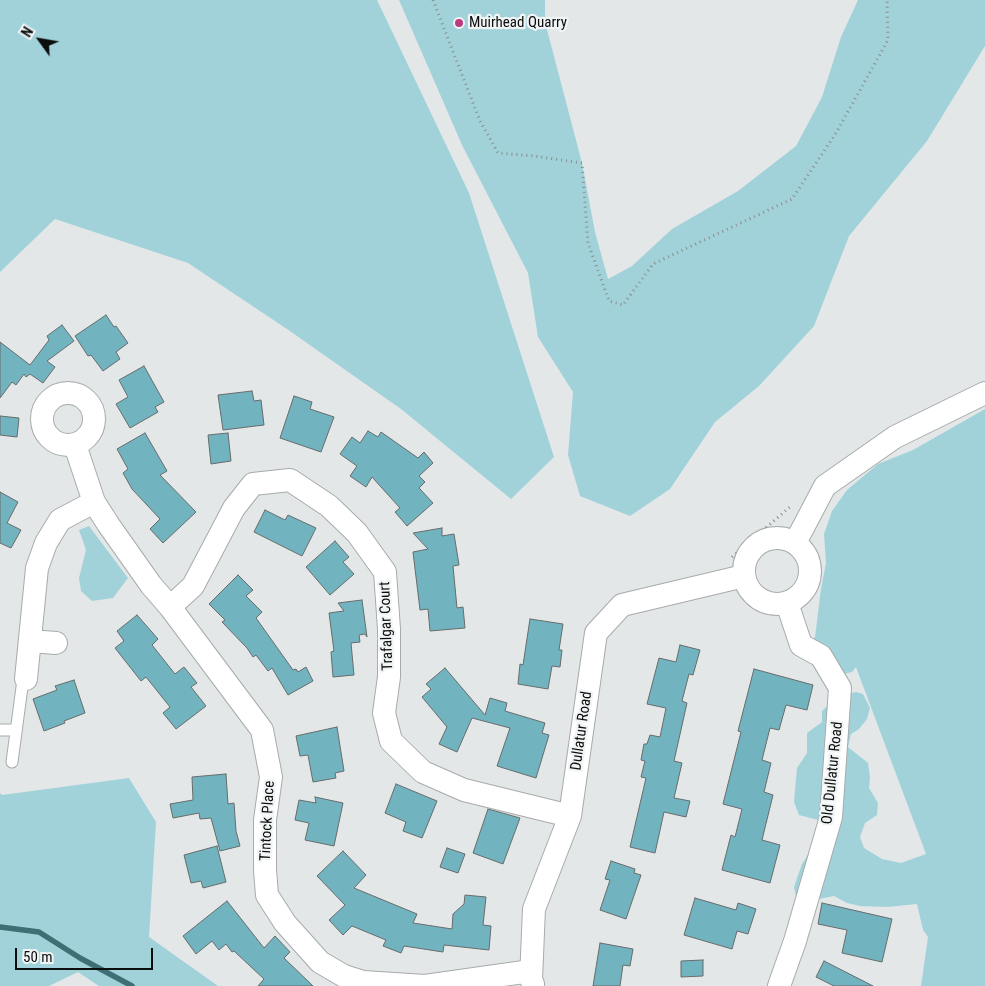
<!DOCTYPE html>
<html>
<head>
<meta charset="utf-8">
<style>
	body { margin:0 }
	#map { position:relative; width:985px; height:986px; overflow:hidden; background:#e3e7e8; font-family:"Roboto Condensed",sans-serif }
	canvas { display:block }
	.north { position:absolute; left:15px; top:15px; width:50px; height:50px; -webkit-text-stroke:4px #f0f4f5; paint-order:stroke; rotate:302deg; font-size:14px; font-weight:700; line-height:20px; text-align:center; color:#0c0d0d }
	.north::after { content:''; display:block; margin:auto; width:18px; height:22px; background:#0c0d0d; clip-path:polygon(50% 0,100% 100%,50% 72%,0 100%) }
	.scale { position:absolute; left:15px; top:948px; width:138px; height:22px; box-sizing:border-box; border:2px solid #0c0d0d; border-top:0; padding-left:6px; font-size:15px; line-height:18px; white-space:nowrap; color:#0c0d0d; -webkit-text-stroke:4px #f0f4f5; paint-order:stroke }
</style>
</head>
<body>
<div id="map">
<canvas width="985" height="986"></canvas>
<div class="north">N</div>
<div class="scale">50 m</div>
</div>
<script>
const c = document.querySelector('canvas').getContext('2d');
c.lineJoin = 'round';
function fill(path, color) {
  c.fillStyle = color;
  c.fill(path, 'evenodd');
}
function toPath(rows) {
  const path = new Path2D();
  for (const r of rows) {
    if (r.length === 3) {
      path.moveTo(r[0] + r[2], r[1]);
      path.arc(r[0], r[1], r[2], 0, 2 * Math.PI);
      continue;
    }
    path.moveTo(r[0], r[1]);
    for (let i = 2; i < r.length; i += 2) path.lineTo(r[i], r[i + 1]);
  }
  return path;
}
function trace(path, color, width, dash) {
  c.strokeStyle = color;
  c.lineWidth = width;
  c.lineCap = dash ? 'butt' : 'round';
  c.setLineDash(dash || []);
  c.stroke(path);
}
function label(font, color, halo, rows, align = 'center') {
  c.font = font + ' "Roboto Condensed",sans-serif';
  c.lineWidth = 4.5;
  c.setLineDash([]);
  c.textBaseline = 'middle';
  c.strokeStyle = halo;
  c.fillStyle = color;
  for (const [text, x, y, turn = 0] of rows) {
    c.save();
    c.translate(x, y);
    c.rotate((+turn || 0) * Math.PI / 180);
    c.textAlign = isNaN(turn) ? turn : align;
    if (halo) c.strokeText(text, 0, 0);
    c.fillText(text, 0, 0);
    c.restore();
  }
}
fill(toPath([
	[0,0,377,0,469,193,554,457,511,499,401,409,287,329,188,263,55,219,0,272],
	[399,0,545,0,545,22,582,163,595,232,608,279,632,266,672,229,738,191,796,146,822,97,841,37,858,0,985,0,985,46,927,141,849,236,814,326,759,386,715,422,670,489,630,516,580,496,568,455,573,392,538,337,528,273,462,145],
	[985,409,985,986,921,986,928,937,923,930,917,904,887,907,860,906,847,903,834,896,819,899,813,919,806,920,796,897,794,887,802,864,819,837,818,820,799,815,794,802,797,768,807,753,807,733,822,722,822,711,836,697,856,692,863,694,870,708,867,719,859,729,851,734,848,747,868,763,870,777,869,788,878,803,877,815,865,823,860,837,864,848,882,859,901,863,926,854,856,667,852,672,839,675,808,642,815,637,821,589,826,563,824,534,832,511,847,490,878,464,913,450],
	[89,526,128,578,113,598,92,601,81,591,79,578,86,550,79,530],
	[129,778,156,822,149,937,218,986,99,986,78,972,49,986,0,986,0,793,2,795]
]), '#a1d2da');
trace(toPath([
	[0,927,39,932,80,958,132,986]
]), '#3f6e75', 5.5);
const building = toPath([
	[106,315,114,327,116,326,128,343,116,352,120,359,103,371,91,355,88,356,75,336,106,315],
	[62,325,74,341,47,361,55,367,43,383,30,374,26,377,24,374,16,385,12,382,0,398,0,342,30,365,49,340,47,336,62,325],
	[144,366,164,402,155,407,158,412,130,428,116,404,128,397,119,380,144,366],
	[252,391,254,401,261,400,264,425,223,430,218,395,252,391],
	[294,396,312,402,310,409,334,417,321,452,280,438,294,396],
	[0,416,19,418,17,437,0,435,0,416],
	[368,431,378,437,381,432,418,458,424,452,433,463,419,476,425,482,419,488,433,503,407,526,395,512,400,508,372,477,366,487,350,476,357,466,340,454,352,437,360,443,368,431],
	[145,433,167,471,160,475,196,512,163,543,150,529,160,519,132,489,123,473,128,469,117,449,145,433],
	[228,433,231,461,211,464,208,435,228,433],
	[0,492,18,502,7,523,21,530,11,548,0,543,0,492],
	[265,510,285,520,288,515,316,528,302,556,254,532,265,510],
	[442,528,442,536,454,534,459,565,453,566,457,608,463,607,465,628,430,631,428,609,420,610,413,552,428,549,413,533,442,528],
	[335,541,349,557,343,562,354,574,330,595,306,567,335,541],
	[238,575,253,590,246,596,262,612,256,618,293,670,296,669,298,672,306,667,313,681,288,695,272,668,268,671,256,655,253,657,247,648,222,622,225,620,209,604,238,575],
	[362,600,367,637,365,634,359,635,360,642,351,643,354,675,333,677,331,652,334,651,329,613,344,611,338,603,362,600],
	[137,615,158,639,152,645,175,674,184,667,197,683,191,687,206,706,176,729,163,713,170,707,146,677,141,681,115,648,124,641,117,631,137,615],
	[530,619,563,624,559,650,562,650,560,667,552,666,548,689,518,684,520,664,523,665,530,619],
	[680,645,700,650,693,675,689,674,682,701,687,703,674,761,682,763,674,798,690,801,686,817,664,812,655,853,630,847,646,778,641,777,645,761,641,760,644,744,647,744,650,735,660,737,666,708,647,704,659,658,676,662,680,645],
	[445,668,485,715,490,698,507,703,505,711,545,723,542,733,549,735,536,778,497,766,510,728,472,718,457,752,439,744,447,727,422,697,431,689,426,684,445,668],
	[754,669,813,685,807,710,786,705,779,730,770,728,762,760,771,763,764,792,773,795,762,840,780,845,770,883,722,870,731,835,735,837,742,809,723,804,741,732,738,731,754,669],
	[74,680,85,713,64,721,65,723,44,731,33,699,57,690,55,686,74,680],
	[337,727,344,771,335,773,336,778,313,782,308,755,300,756,296,736,337,727],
	[226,774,228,804,234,803,236,831,240,846,220,851,211,818,200,819,199,813,173,818,170,804,193,800,192,777,226,774],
	[396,784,437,801,422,838,403,831,406,822,385,813,396,784],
	[315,797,343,803,334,846,305,840,309,823,295,820,299,800,316,803,315,797],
	[488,809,520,818,503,864,473,853,488,809],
	[217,846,226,882,203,888,201,881,191,883,184,855,217,846],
	[447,848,465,854,458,873,440,867,447,848],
	[343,851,366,875,354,888,417,914,413,923,452,929,453,914,464,904,465,895,486,897,483,925,491,926,489,950,444,945,443,952,404,946,401,953,383,946,386,940,352,926,343,935,329,920,345,905,317,876,343,851],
	[611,861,635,869,634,873,641,875,626,919,600,910,610,880,605,879,611,861],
	[695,898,736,910,738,903,756,909,748,934,737,931,732,949,684,935,695,898],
	[227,901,264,948,275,936,290,952,284,958,313,986,258,986,264,979,234,951,232,952,226,944,219,950,212,941,196,954,183,936,227,901],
	[822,903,892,919,882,962,842,953,847,930,818,924,822,903],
	[600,943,633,949,630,966,623,965,620,986,593,986,600,943],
	[703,960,703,976,681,977,681,961,703,960],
	[824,961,873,986,834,986,816,977,824,961]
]);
fill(building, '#71b4bf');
trace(building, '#676b6b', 1);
const lane = toPath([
	[0,730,16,730],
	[12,762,22,687,26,679]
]);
const street = toPath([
	[68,419,26],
	[75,445,94,502,108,524,151,585,170,607,262,730,271,777,265,820,265,870,267,895,285,923,320,962,344,976,363,982,425,986,531,971],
	[777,571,33],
	[795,543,825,486,895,437,985,393],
	[170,607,193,586,234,508,253,484,290,480,329,506,357,533,385,572,389,629,389,677,384,713,391,741,423,772,464,790,570,816],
	[30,641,56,643],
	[26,679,37,568,46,543,60,520,94,502],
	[533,984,531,979,534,909,570,816,596,633,622,605,744,576],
	[779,986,795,941,831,817,840,688,821,656,801,645,787,603]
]);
trace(lane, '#a7abab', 13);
trace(street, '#a7abab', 24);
trace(toPath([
	[433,0,480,121,498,153,534,156,582,163,588,243,609,301,623,305,653,264,792,199,836,133,888,40,887,0],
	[732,557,791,506]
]), '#8a8d8d', 3, [1, 4]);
trace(lane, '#fff', 11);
trace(street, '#fff', 22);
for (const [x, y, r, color] of [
	[459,23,5,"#be3a80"]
]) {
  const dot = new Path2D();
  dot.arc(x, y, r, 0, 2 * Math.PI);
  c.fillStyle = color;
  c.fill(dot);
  trace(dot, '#f0f4f5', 2);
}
label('15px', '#0c0d0d', '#f0f4f5', [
	["Muirhead Quarry",469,23]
], 'left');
label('15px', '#0c0d0d', '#f0f4f5', [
	["Trafalgar Court",387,626,-92],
	["Dullatur Road",582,731,-82],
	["Old Dullatur Road",833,773,-84],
	["Tintock Place",268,821,-87]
]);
</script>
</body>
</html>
